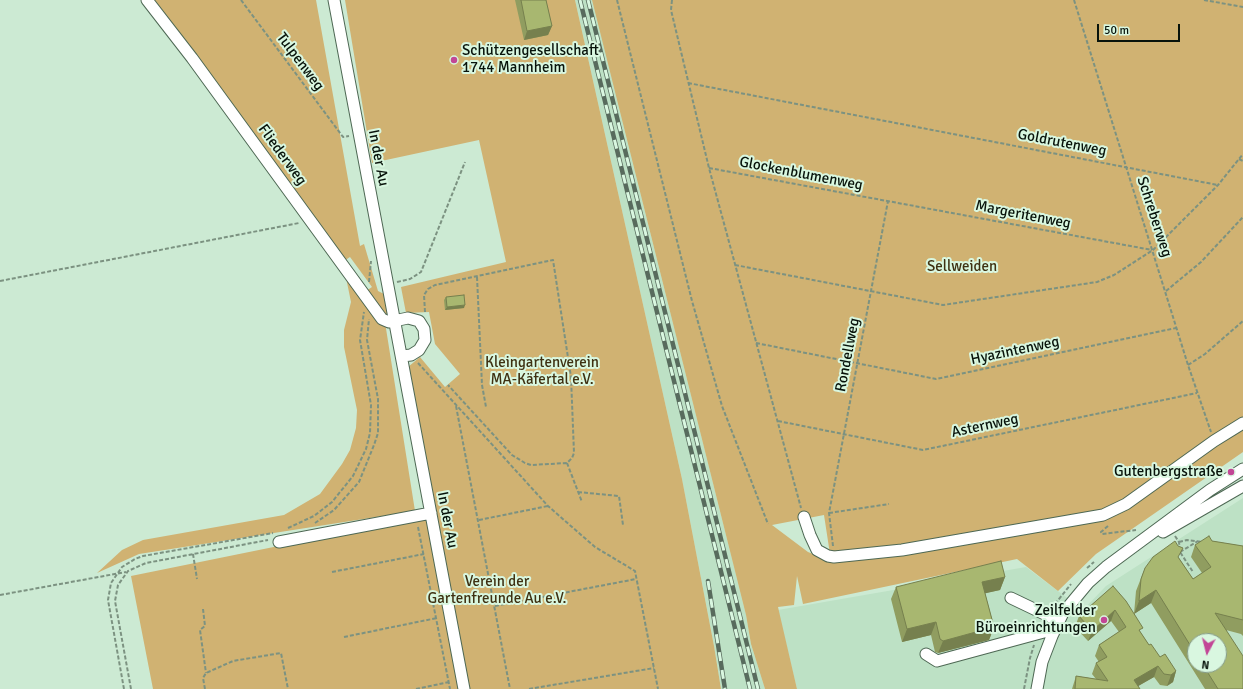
<!DOCTYPE html>
<html>
<head>
<meta charset="utf-8">
<style>
	body { margin:0 }
	#map { position:relative; width:1243px; height:689px; overflow:hidden; background:#ccead3; font-family:Signika,sans-serif }
	canvas { display:block }
	.north { position:absolute; left:1187px; top:633px; width:40px; height:40px; box-sizing:border-box; background:#d9f7e0; border:1px solid #859c8b; border-radius:50%; rotate:187deg; font-size:11px; font-weight:700; line-height:16px; text-align:center; color:#08130b }
	.north::after { content:''; display:block; margin:auto; width:14px; height:18px; background:#c24696; clip-path:polygon(50% 0,100% 100%,50% 72%,0 100%) }
	.scale { position:absolute; left:1097px; top:24px; width:83px; height:18px; box-sizing:border-box; border:2px solid #08130b; border-top:0; padding-left:5px; font-size:12px; line-height:14px; white-space:nowrap; color:#08130b; -webkit-text-stroke:3px #d9f7e0; paint-order:stroke }
</style>
</head>
<body>
<div id="map">
<canvas width="1243" height="689"></canvas>
<div class="north">N</div>
<div class="scale">50 m</div>
</div>
<script>
const c = document.querySelector('canvas').getContext('2d');
c.lineJoin = 'round';
function fill(path, color) {
  c.fillStyle = color;
  c.fill(path, 'evenodd');
}
function toPath(rows) {
  const path = new Path2D();
  for (const r of rows) {
    path.moveTo(r[0], r[1]);
    for (let i = 2; i < r.length; i += 2) path.lineTo(r[i], r[i + 1]);
  }
  return path;
}
function trace(path, color, width, dash) {
  c.strokeStyle = color;
  c.lineWidth = width;
  c.lineCap = dash ? 'butt' : 'round';
  c.setLineDash(dash || []);
  c.stroke(path);
}
function label(font, color, halo, rows, align = 'center') {
  c.font = font + ' Signika,sans-serif';
  c.lineWidth = 4;
  c.setLineDash([]);
  c.textBaseline = 'middle';
  c.strokeStyle = halo;
  c.fillStyle = color;
  for (const [text, x, y, turn = 0] of rows) {
    c.save();
    c.translate(x, y);
    c.rotate((+turn || 0) * Math.PI / 180);
    c.textAlign = isNaN(turn) ? turn : align;
    if (halo) c.strokeText(text, 0, 0);
    c.fillText(text, 0, 0);
    c.restore();
  }
}
fill(toPath([
	[575,0,592,0,746,615,751,644,765,689,721,689,714,646,682,479],
	[1243,498,1243,689,797,689,778,610,1026,567,1083,610,1106,586],
	[1195,641,1219,641,1219,665,1195,665]
]), '#bde1c5');
fill(toPath([
	[152,0,316,0,360,246,364,244,378,291,386,295,389,316,384,316,415,511,139,554,97,573,122,550,143,540,284,515,320,494,342,464,350,450,356,428,357,410,344,347,344,330,351,302,342,258],
	[350,257,372,287,366,291,344,261],
	[345,0,575,0,682,479,714,646,721,689,153,689,131,576,436,514,408,367,420,357,445,387,460,374,435,344,429,312,406,313,401,287,506,262,479,140,372,163],
	[592,0,1243,0,1243,419,1125,500,1102,511,900,547,830,554,824,515,772,525,808,552,835,563,1094,521,1243,429,1243,452,1096,554,1058,591,1017,559,803,604,797,576,794,605,778,607,797,689,765,689,751,644,746,615]
]), '#d0b272');
const minor = toPath([
	[147,0,192,58,382,319,389,322,408,318,419,321,424,329,425,340,419,350,411,355,402,356],
	[334,0,464,689],
	[804,517,810,535,817,550,828,556,834,557,902,550,1103,515,1126,504,1214,441,1243,423],
	[1163,532,1243,486],
	[279,542,431,513],
	[1011,598,1059,621],
	[926,654,937,661,1055,629],
	[1037,689,1042,662,1052,636,1063,613,1088,583,1106,567,1210,490,1243,469]
]);
trace(minor, '#4e6854', 13);
trace(toPath([
	[241,0,343,137,349,136],
	[617,0,692,301,722,406,768,524],
	[672,0,671,10,709,168,801,508],
	[1074,0,1188,365,1211,432],
	[1204,0,1243,7],
	[688,83,1218,185],
	[1239,159,1243,161],
	[709,168,1152,250],
	[735,265,943,305,1097,282,1114,275,1153,250,1218,185,1243,154],
	[477,277,482,385,486,407],
	[0,281,299,223],
	[369,282,371,261],
	[397,282,410,279,421,272,465,162],
	[1166,291,1201,262,1243,217],
	[425,312,424,295,428,289,435,285,553,260,571,377,574,453,572,458,567,463,531,465,525,463,512,455,448,385],
	[756,343,936,379,1176,328],
	[418,363,548,506,595,547,635,571,658,689],
	[1188,365,1205,354,1243,321],
	[456,406,510,689],
	[778,421,923,450,1197,393],
	[567,463,582,502],
	[578,492,619,496,623,525],
	[829,513,889,504],
	[479,520,548,506],
	[315,523,334,510,359,482,374,445,378,433,378,399,367,340,369,319],
	[1108,526,1101,532,1102,534,1136,530],
	[418,527,450,689],
	[288,528,314,516,332,502,353,476,366,449,370,433,371,405,360,340,364,312],
	[1175,536,1179,542,1180,552,1193,572],
	[1179,542,1187,540,1202,542],
	[833,546,829,513,888,201],
	[1180,552,1198,541],
	[193,554,197,579],
	[1087,568,1094,562],
	[332,572,424,554],
	[0,595,126,572],
	[1055,604,1071,584],
	[495,606,636,579],
	[203,609,205,626,200,630,206,673],
	[344,637,437,618],
	[124,689,108,600,111,583,122,567,135,559,143,556,273,533],
	[131,689,115,601,118,585,128,571,146,563,268,540],
	[205,689,203,678,206,673,233,661,281,653,288,689],
	[416,689,449,682],
	[529,689,654,668],
	[1024,689,1030,658,1034,645]
]), '#7c9281', 2, [4, 2]);
trace(minor, '#fff', 11);
const rail = toPath([
	[580,0,750,689],
	[588,0,758,689],
	[708,581,725,689]
]);
trace(rail, '#586b5d', 4.5);
trace(rail, '#d9f7e0', 3, [9]);
fill(toPath([
	[515,0,546,0,552,26,548,35,524,40],
	[446,297,464,308,445,310,444,300],
	[1212,541,1243,546,1243,636,1241,634,1226,630,1243,689,1205,689,1151,603,1134,614,1136,591,1145,568,1179,558,1193,579,1202,573,1191,557,1195,545],
	[1195,641,1219,665,1195,665],
	[1005,577,1000,590,985,593,994,627,989,640,938,653,935,652,931,635,902,642,891,599,896,587],
	[1113,586,1141,633,1149,645,1160,657,1176,671,1173,682,1167,686,1160,685,1154,677,1138,686,1140,689,1072,689,1076,676,1096,679,1092,674,1096,663,1099,662,1095,656,1099,645,1119,632,1111,621,1088,641,1075,627,1079,616]
]), '#909d60');
fill(toPath([
	[552,26,548,35,524,40,527,31],
	[465,305,464,308,445,310,447,307],
	[1005,577,1000,590,978,595,982,582],
	[1156,590,1151,603,1134,614,1139,601],
	[1115,610,1111,621,1088,641,1092,631],
	[936,622,931,635,902,642,907,629],
	[994,627,989,640,938,653,943,641],
	[1158,666,1154,677,1133,689,1134,680],
	[1176,671,1173,682,1167,686,1171,675]
]), '#76804e');
const building = toPath([
	[521,0,546,0,552,26,527,31,521,0],
	[464,295,465,305,447,307,446,297,464,295],
	[1209,536,1212,541,1243,546,1243,620,1215,613,1243,656,1243,689,1218,689,1203,665,1219,665,1219,641,1195,641,1195,653,1156,590,1139,601,1141,579,1145,568,1153,557,1175,541,1178,546,1183,548,1178,557,1193,579,1211,567,1195,545,1209,536],
	[1001,561,1005,577,982,582,994,627,943,641,940,639,936,622,907,629,896,587,1001,561],
	[1113,586,1126,601,1143,628,1139,630,1149,645,1151,644,1160,657,1165,654,1176,671,1171,675,1164,674,1158,666,1134,680,1140,689,1075,689,1076,676,1108,681,1096,663,1107,657,1099,645,1126,627,1115,610,1092,631,1079,616,1113,586]
]);
fill(building, '#a8b770');
trace(building, '#76804e', 1);
for (const [x, y, r, color] of [
	[454,60,4,"#c24696"],
	[1231,472,4,"#c24696"],
	[1104,620,4,"#c24696"]
]) {
  const dot = new Path2D();
  dot.arc(x, y, r, 0, 2 * Math.PI);
  c.fillStyle = color;
  c.fill(dot);
  trace(dot, '#d9f7e0', 1.5);
}
label('15px', '#08130b', '#d9f7e0', [
	["Schützengesellschaft",462,51,"left"],
	["1744 Mannheim",462,68,"left"],
	["Gutenbergstraße",1223,472],
	["Zeilfelder",1096,611],
	["Büroeinrichtungen",1096,628]
], 'right');
label('15px', '#08130b', '#d9f7e0', [
	["Tulpenweg",300,62,53],
	["Goldrutenweg",1062,143,11],
	["Fliederweg",282,155,54],
	["In der Au",378,158,79],
	["Glockenblumenweg",801,174,11],
	["Margeritenweg",1023,215,11],
	["Schreberweg",1154,217,72],
	["Hyazintenweg",1015,351,-12],
	["Rondellweg",848,355,-79],
	["Asternweg",985,426,-12],
	["In der Au",447,520,79]
]);
label('15px', '#3e3011', '#d9f7e0', [
	["Sellweiden",962,267],
	["Kleingartenverein",542,363],
	["MA-Käfertal e.V.",542,380],
	["Verein der",497,582],
	["Gartenfreunde Au e.V.",497,599]
]);
</script>
</body>
</html>
